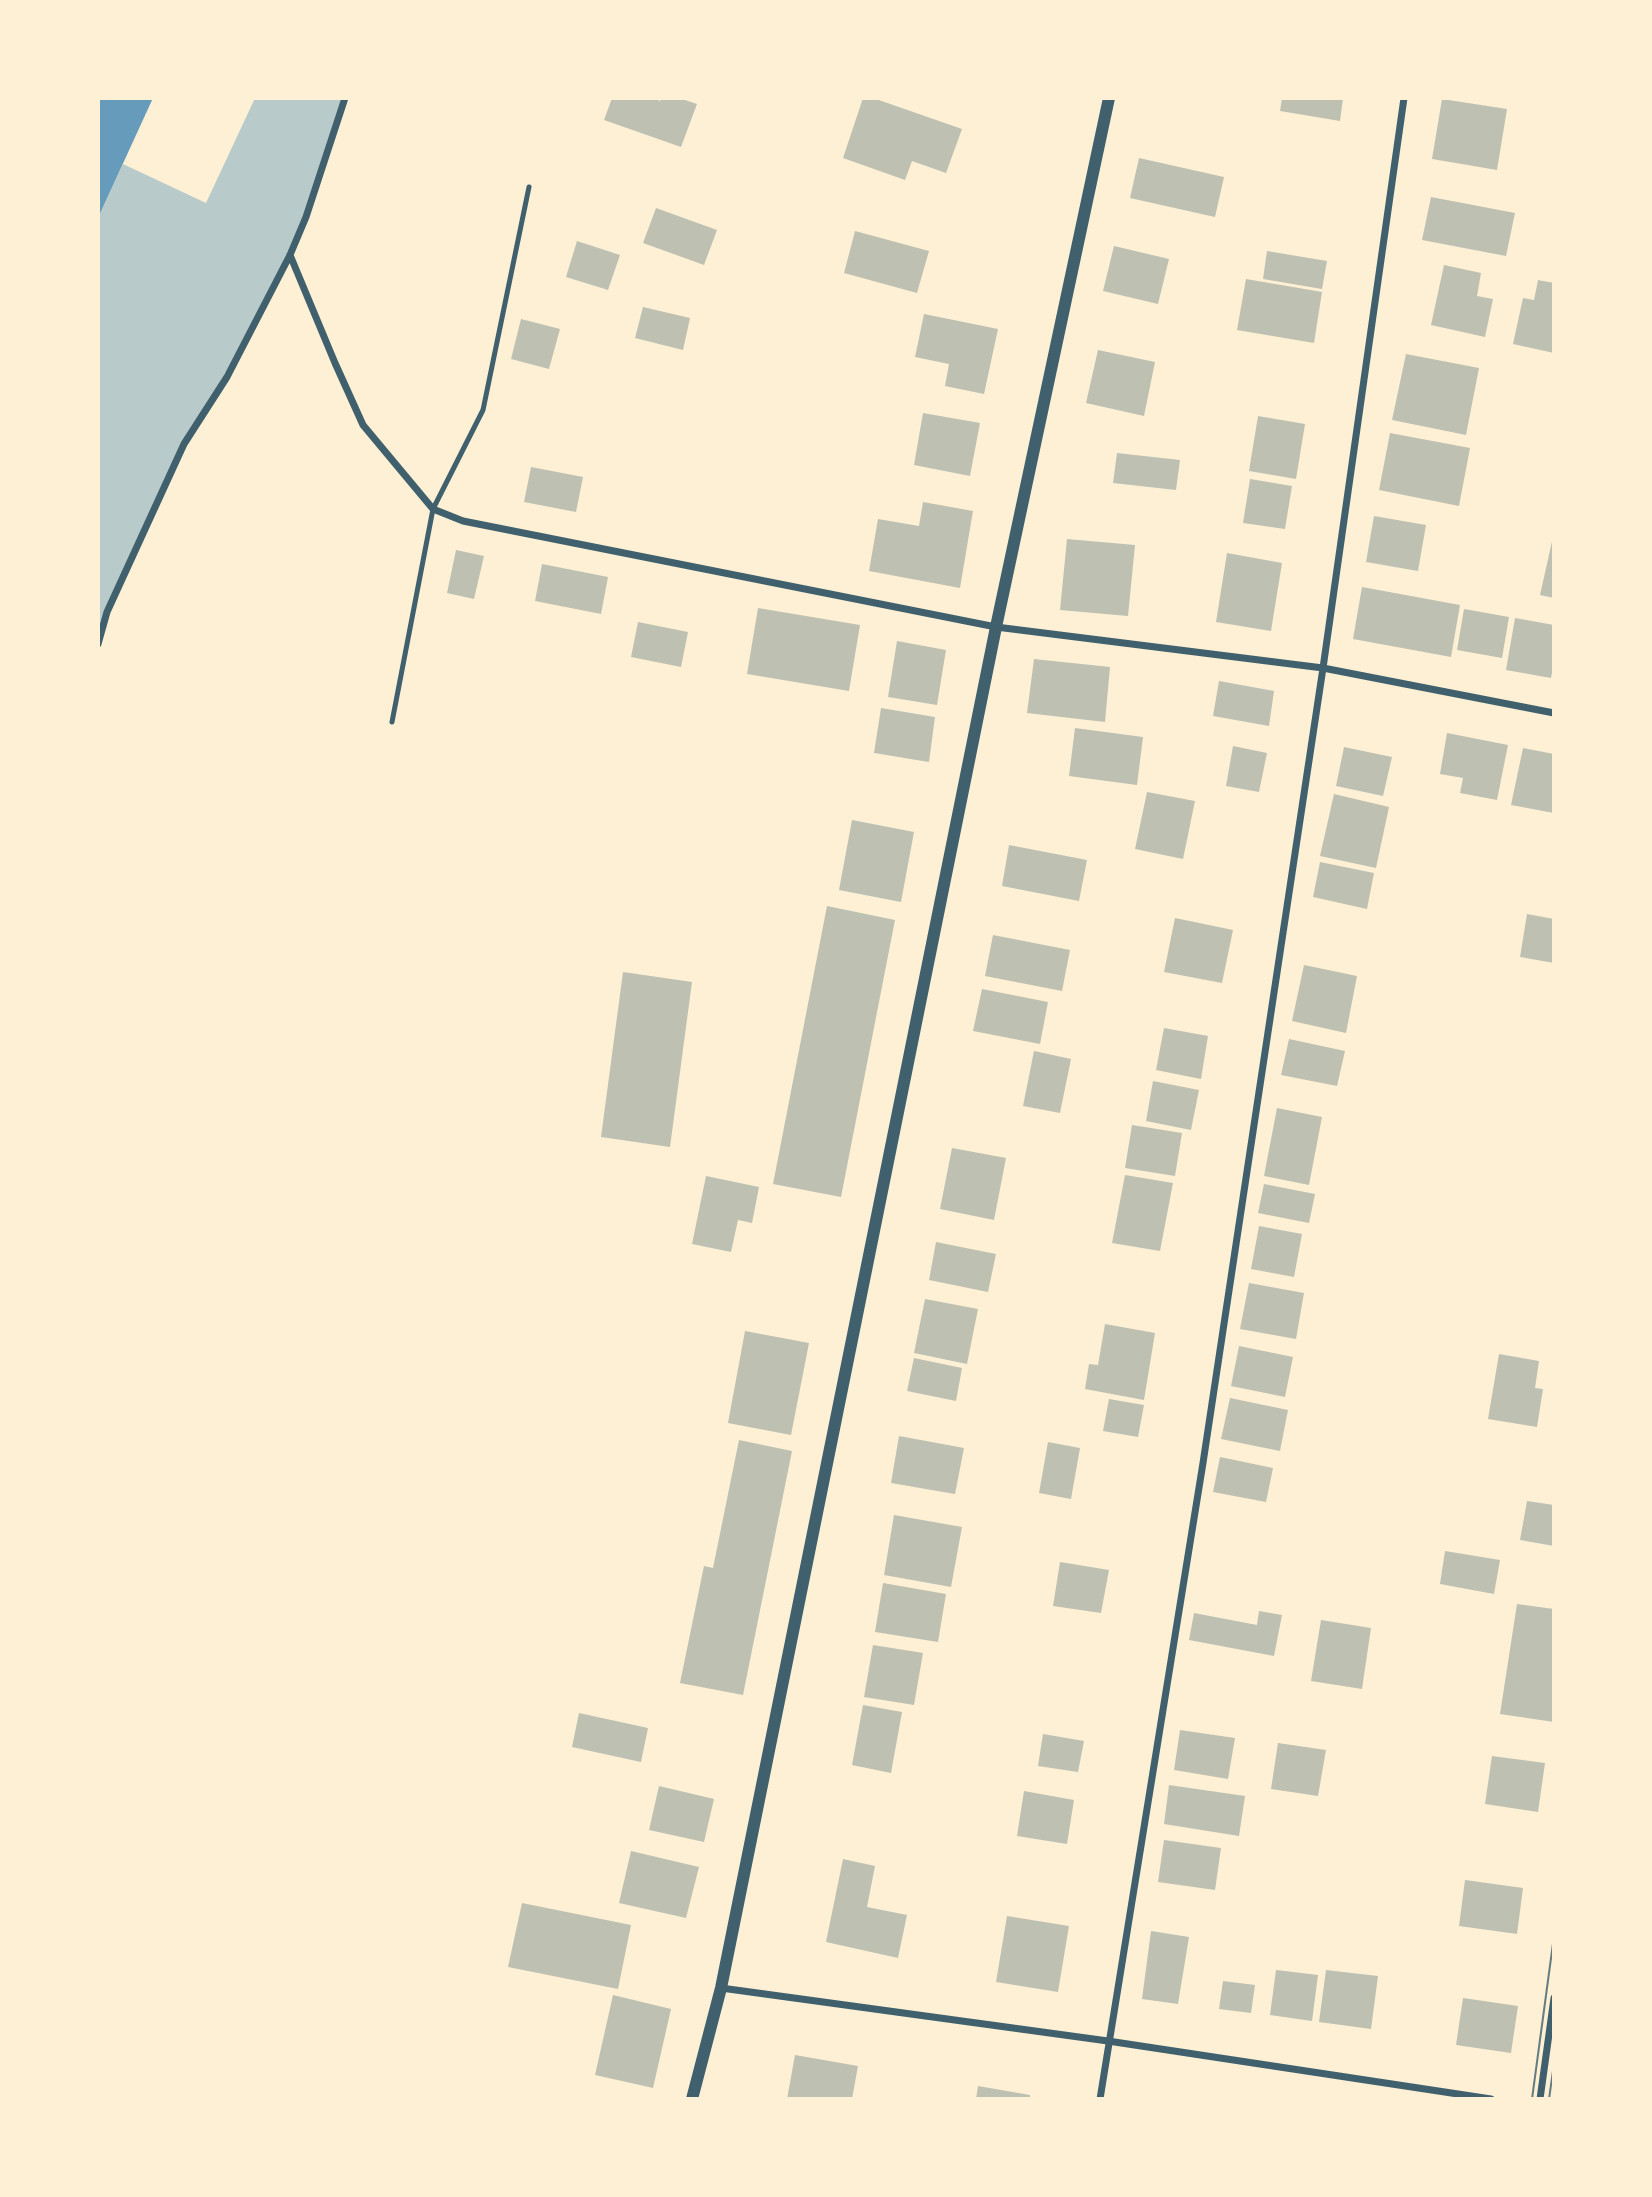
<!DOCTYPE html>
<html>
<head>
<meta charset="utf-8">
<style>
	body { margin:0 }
	#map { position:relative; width:1652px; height:2197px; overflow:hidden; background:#fdf0d5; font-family:"Noto Sans",sans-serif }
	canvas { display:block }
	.frame { position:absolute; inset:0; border:100px solid #fdf0d5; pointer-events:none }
</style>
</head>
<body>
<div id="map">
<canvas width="1652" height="2197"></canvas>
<div class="frame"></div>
</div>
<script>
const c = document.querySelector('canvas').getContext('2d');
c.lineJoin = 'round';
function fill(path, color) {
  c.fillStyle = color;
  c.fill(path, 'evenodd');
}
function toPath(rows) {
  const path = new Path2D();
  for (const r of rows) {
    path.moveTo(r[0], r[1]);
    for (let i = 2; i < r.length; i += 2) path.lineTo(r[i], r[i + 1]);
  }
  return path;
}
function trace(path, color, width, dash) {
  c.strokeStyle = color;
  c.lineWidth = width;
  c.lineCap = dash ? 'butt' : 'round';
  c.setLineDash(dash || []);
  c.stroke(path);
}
fill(toPath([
	[255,98,345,98,306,217,227,377,184,444,107,612,98,644,98,218,123,164,206,203]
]), '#b9caca');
fill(toPath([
	[98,98,153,98,98,218]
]), '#669bbc');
fill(toPath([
	[612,98,653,98,660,101,661,98,679,98,697,104,681,147,604,120],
	[863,98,873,98,962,129,946,173,912,161,905,180,843,158],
	[1282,98,1343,98,1340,121,1280,111],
	[1442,99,1507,109,1497,170,1432,159],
	[1139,158,1224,177,1215,217,1130,198],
	[1431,197,1515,213,1506,256,1422,240],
	[656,208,717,230,704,265,643,243],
	[855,231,929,251,917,293,844,273],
	[577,241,620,255,608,290,566,277],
	[1114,246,1169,259,1158,304,1103,291],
	[1267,251,1327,261,1322,289,1263,279],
	[1444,265,1481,273,1477,296,1493,299,1485,337,1431,325],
	[1246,279,1322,292,1314,343,1237,330],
	[1538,280,1554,283,1554,353,1513,344,1523,298,1534,300],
	[643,307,690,318,683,350,635,338],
	[924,314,998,329,984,394,945,386,949,364,915,357],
	[521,319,560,329,549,369,511,359],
	[1098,350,1155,362,1144,416,1086,403],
	[1406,354,1479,368,1466,435,1392,420],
	[923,413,980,423,970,476,914,465],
	[1258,416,1305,424,1296,479,1249,471],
	[1390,433,1470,448,1459,506,1379,490],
	[1117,453,1180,460,1176,490,1113,483],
	[531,467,583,477,576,512,524,502],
	[1250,479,1292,486,1285,529,1243,523],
	[923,502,973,511,960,588,869,571,878,519,919,526],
	[1374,516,1426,525,1418,571,1366,562],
	[1553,537,1554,537,1554,598,1540,595],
	[1067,539,1135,545,1128,616,1060,610],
	[456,550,484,556,474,599,447,593],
	[1227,553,1282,563,1271,631,1216,622],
	[542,564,608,577,601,614,535,601],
	[1362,587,1460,605,1451,657,1353,639],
	[758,608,860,625,849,691,747,674],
	[1464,609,1509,617,1502,658,1457,650],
	[1515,618,1554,625,1554,662,1551,678,1506,670],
	[638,622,688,632,681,667,631,657],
	[897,641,946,650,937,705,888,697],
	[1034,659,1110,667,1105,722,1027,713],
	[1219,681,1274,691,1269,726,1213,716],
	[881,708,935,717,929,762,874,753],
	[1075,728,1143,737,1137,785,1069,776],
	[1447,733,1508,745,1497,800,1460,793,1463,778,1440,774],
	[1233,746,1267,753,1259,792,1226,786],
	[1344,747,1392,757,1383,796,1336,786],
	[1523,748,1554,754,1554,813,1511,805],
	[1147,792,1195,801,1183,859,1135,849],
	[1334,794,1389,807,1376,868,1320,856],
	[852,820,914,832,901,902,839,890],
	[1009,845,1087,860,1079,901,1002,886],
	[1320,862,1374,873,1367,909,1313,897],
	[827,906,895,920,841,1197,773,1184],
	[1527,914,1554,919,1554,963,1520,957],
	[1175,918,1233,930,1222,983,1164,972],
	[993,935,1070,950,1062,991,985,976],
	[1304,965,1357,976,1346,1033,1292,1021],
	[623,972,692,982,670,1147,601,1137],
	[982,989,1048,1002,1040,1044,973,1031],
	[1164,1028,1208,1036,1201,1079,1156,1070],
	[1289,1039,1345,1051,1337,1086,1281,1075],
	[1034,1051,1071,1059,1060,1113,1023,1106],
	[1153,1081,1199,1090,1191,1130,1146,1121],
	[1277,1108,1322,1117,1309,1185,1264,1176],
	[1132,1125,1182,1133,1175,1176,1125,1168],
	[952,1148,1006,1158,994,1220,940,1209],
	[1125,1175,1173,1183,1160,1251,1112,1243],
	[706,1176,759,1187,752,1223,738,1220,731,1252,692,1244],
	[1264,1184,1315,1194,1309,1223,1258,1213],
	[1259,1226,1302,1234,1294,1277,1251,1269],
	[936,1242,996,1254,988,1292,929,1280],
	[1249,1283,1304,1293,1296,1339,1240,1329],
	[925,1299,978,1309,967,1364,914,1353],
	[1105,1324,1155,1333,1144,1400,1085,1389,1089,1364,1098,1365],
	[745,1331,809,1343,791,1435,728,1423],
	[1239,1346,1293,1357,1285,1397,1231,1386],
	[1499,1354,1539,1361,1535,1388,1543,1389,1537,1427,1488,1419],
	[914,1358,962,1368,956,1401,907,1391],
	[1230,1398,1288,1410,1280,1451,1221,1439],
	[1109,1399,1144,1405,1138,1437,1103,1431],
	[899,1436,964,1448,955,1494,891,1483],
	[739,1440,792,1451,743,1695,680,1683,704,1566,713,1568],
	[1048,1442,1080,1448,1071,1499,1039,1493],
	[1220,1457,1273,1468,1266,1502,1213,1492],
	[1527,1501,1554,1505,1554,1546,1520,1540],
	[894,1515,962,1527,951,1587,884,1575],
	[1445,1551,1500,1560,1494,1594,1440,1584],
	[1060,1562,1109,1570,1101,1613,1053,1606],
	[883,1583,946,1594,938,1642,875,1632],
	[1517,1604,1554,1609,1554,1722,1500,1714],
	[1259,1611,1282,1615,1274,1656,1189,1640,1194,1613,1257,1625],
	[1321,1620,1371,1628,1362,1689,1311,1681],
	[873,1645,923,1653,914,1705,864,1697],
	[863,1705,902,1712,891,1773,852,1765],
	[579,1713,648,1728,641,1762,572,1747],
	[1180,1730,1235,1738,1228,1779,1174,1770],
	[1043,1734,1084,1741,1078,1772,1038,1766],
	[1278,1743,1326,1750,1318,1796,1271,1789],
	[1492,1756,1545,1763,1538,1812,1485,1804],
	[1169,1785,1245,1796,1239,1836,1164,1824],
	[659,1786,714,1799,704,1842,649,1830],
	[1024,1791,1074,1800,1067,1844,1017,1836],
	[1164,1840,1221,1848,1215,1890,1158,1882],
	[631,1851,699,1867,686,1918,619,1903],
	[843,1859,875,1866,867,1907,907,1915,898,1958,826,1942],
	[1465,1880,1523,1888,1517,1934,1459,1926],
	[522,1903,631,1925,618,1989,508,1967],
	[1007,1916,1069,1926,1058,1992,996,1982],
	[1151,1931,1189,1937,1178,2004,1142,1999],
	[1276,1970,1318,1975,1312,2021,1270,2015],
	[1326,1970,1378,1976,1371,2029,1319,2022],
	[1223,1981,1255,1985,1251,2013,1219,2009],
	[613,1995,671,2009,653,2088,595,2075],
	[1463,1998,1518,2006,1511,2053,1456,2045],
	[795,2055,858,2066,852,2099,787,2099],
	[978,2086,1030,2095,1030,2099,976,2099]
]), '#bec0b2');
trace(toPath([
	[392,722,433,509,483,410,529,187]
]), '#3f606c', 5);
trace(toPath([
	[290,255,335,363,363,425,433,509,463,521,996,627,1323,668,1554,713],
	[98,644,107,612,184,444,227,377,290,255,306,217,345,98],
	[721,1988,1108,2041,1491,2099],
	[1100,2099,1203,1463,1323,668,1404,98],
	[1540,2099,1554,1998]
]), '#3f606c', 7);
trace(toPath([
	[692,2099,721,1988,996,627,1109,98]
]), '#3f606c', 12);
trace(toPath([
	[1532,2099,1554,1936],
	[1549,2099,1554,2064]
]), '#657d81', 2);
</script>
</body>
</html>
